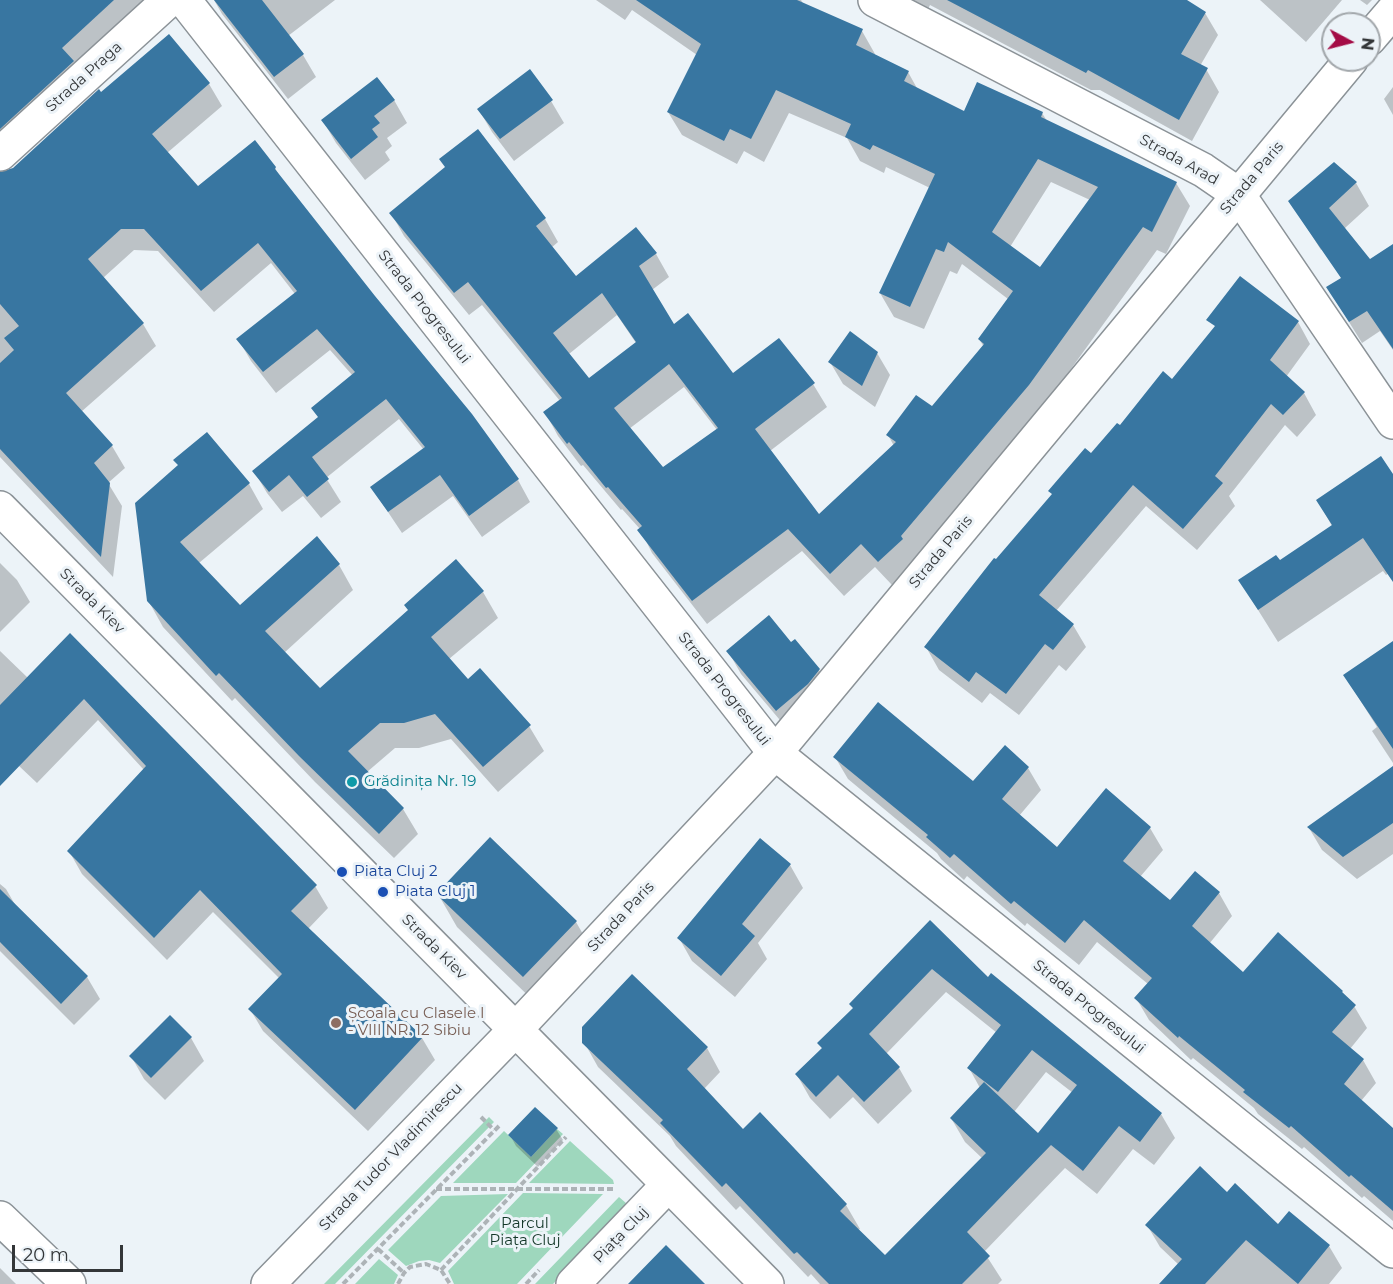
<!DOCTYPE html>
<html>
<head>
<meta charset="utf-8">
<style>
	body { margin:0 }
	#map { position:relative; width:1393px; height:1284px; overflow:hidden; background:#ecf3f8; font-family:Montserrat,sans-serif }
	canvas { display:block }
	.north { position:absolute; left:1321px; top:12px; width:60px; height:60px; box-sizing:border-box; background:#ecf3f8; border:2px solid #a2a7ab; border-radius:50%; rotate:97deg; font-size:16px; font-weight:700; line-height:24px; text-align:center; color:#333638 }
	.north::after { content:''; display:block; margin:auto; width:21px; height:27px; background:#a40c46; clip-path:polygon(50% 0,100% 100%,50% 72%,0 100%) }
	.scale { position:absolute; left:12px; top:1245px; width:111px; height:27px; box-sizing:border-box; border:3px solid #333638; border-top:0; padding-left:8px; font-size:18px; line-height:21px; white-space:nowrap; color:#333638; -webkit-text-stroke:4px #ecf3f8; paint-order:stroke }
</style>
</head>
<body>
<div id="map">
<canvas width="1393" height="1284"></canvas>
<div class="north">N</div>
<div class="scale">20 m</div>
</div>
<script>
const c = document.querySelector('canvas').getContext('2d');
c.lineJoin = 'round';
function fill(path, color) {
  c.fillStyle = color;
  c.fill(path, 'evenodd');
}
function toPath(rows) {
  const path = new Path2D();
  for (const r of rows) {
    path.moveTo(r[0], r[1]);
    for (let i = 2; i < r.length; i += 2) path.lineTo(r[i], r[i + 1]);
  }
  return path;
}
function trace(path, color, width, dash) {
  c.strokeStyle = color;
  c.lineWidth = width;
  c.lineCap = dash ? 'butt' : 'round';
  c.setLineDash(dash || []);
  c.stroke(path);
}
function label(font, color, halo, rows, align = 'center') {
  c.font = font + ' Montserrat,sans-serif';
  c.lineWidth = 6;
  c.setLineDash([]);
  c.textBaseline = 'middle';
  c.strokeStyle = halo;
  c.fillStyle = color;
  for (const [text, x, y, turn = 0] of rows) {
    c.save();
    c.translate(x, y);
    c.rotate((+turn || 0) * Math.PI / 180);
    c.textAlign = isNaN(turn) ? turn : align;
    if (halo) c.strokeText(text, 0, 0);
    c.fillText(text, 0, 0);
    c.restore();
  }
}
fill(toPath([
	[489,1117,494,1122,335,1284,324,1284],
	[557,1129,563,1134,516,1183,453,1183,504,1131,531,1157],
	[570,1141,613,1180,614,1184,529,1183],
	[523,1193,603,1194,517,1284,454,1284,448,1271],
	[508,1194,440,1263,429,1260,419,1261,406,1266,388,1250,441,1196],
	[619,1197,626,1203,621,1214,553,1284,535,1284],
	[379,1259,398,1275,394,1284,355,1284]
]), '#9ed7bd');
fill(toPath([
	[0,0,150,0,0,162],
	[214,0,335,0,288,36,303,55,316,77,288,99,222,14],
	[596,0,801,0,804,5,862,31,875,54,874,56,908,72,918,90,965,113,1042,113,1047,121,1176,183,1190,206,1166,254,1157,250,1042,409,914,559,916,563,892,585,875,567,844,596,802,551,707,624,652,553,640,529,622,509,621,510,583,465,581,466,558,436,545,412,560,401,482,305,469,315,404,236,391,213,446,168,478,131,545,219,558,242,551,248,576,278,636,229,656,254,669,277,652,290,673,326,733,376,813,384,827,407,770,451,818,516,894,446,888,435,932,408,984,347,979,339,1008,299,962,264,957,274,950,271,924,329,894,317,880,293,930,188,886,167,884,173,860,161,847,138,789,113,764,162,744,151,737,164,682,135,668,112,697,55,632,10,625,20],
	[1051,182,1090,200,1041,270,1010,247],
	[617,315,636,343,589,380,569,354],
	[684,387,717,430,663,469,629,429],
	[905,0,1184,0,1205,13,1218,35,1200,66,1206,69,1219,92,1192,141,1100,90,1091,90,930,5,927,11],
	[1260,0,1342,0,1306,42],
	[1360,0,1372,0,1367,5],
	[168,36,209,84,222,106,167,153,198,188,275,168,283,182,374,297,471,415,518,480,530,502,482,537,453,496,402,533,372,488,424,450,399,419,326,478,341,502,321,518,303,496,282,512,267,493,254,471,319,418,353,376,330,350,276,393,251,361,238,339,295,294,271,263,214,312,158,251,134,250,103,278,143,324,156,346,81,412,112,446,125,468,108,483,122,506,113,577,0,457,0,174,13,169],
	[1393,87,1393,115,1384,99],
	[394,100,407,123,387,138,392,146,385,152,390,160,365,180,336,143,323,121],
	[551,101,564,123,514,161,492,132,479,110],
	[1356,183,1369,206,1321,250,1290,201],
	[1393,246,1393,350,1380,331,1362,343,1341,309,1370,261],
	[1298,322,1310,344,1286,377,1304,393,1316,415,1297,437,1285,425,1229,496,1235,506,1197,550,1146,506,1056,611,1073,625,1086,647,1066,671,1059,665,1019,715,990,693,982,703,939,670,926,647,996,561,1091,455,1120,427,1173,381],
	[877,353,890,375,875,407,843,384,830,362],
	[206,434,249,484,263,509,199,563,240,607,339,565,353,590,284,653,320,690,409,611,456,561,483,592,498,618,449,659,468,681,529,726,544,751,498,792,451,739,419,748,395,748,367,772,403,809,418,834,394,858,315,782,235,698,232,701,163,627,148,600,179,466],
	[1393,478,1393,571,1386,575,1383,571,1278,642,1240,581,1280,562,1332,526,1318,501],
	[0,563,17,580,30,602,0,632],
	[70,635,315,886,328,908,308,929,422,1038,435,1060,368,1131,263,1031,250,1009,279,978,213,912,167,960,82,874,69,851,144,770,98,720,37,783,0,748,0,651,28,678],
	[1393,643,1393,763,1372,731,1377,727,1345,676],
	[791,644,819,670,832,693,790,732,741,674,728,651],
	[835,757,974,783,1028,768,1041,790,1019,816,1057,849,1150,828,1163,850,1140,877,1170,903,1219,893,1232,916,1209,944,1243,974,1342,992,1354,1006,1367,1028,1350,1049,1363,1060,1376,1083,1361,1101,1393,1130,1393,1221,1364,1196,1362,1198,1304,1147,1302,1149,1258,1114,1254,1108,1193,1058,1191,1060,1149,1020,1136,998,1148,984,1097,942,1079,965,1027,923,1025,926,967,876,964,880,941,859,937,853,848,779],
	[1393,792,1393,854,1357,879,1322,850,1309,828],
	[760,840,790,865,803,888,758,943,767,959,735,997,692,961,679,938],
	[0,884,6,889,17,908,87,977,100,999,74,1025,0,951],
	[438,894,576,922,595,955,543,1010,457,927],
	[930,922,988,979,991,975,1161,1114,1175,1138,1154,1165,1133,1149,1097,1194,1065,1168,984,1252,1002,1280,998,1284,820,1284,811,1274,808,1277,740,1206,736,1210,676,1146,670,1136,598,1067,584,1042,707,1048,720,1072,704,1089,743,1131,846,1205,860,1229,858,1230,885,1257,983,1159,965,1142,951,1118,980,1088,969,1068,997,1033,946,992,886,1054,899,1068,912,1091,878,1124,853,1097,830,1119,810,1098,797,1075,823,1050,819,1043,854,1010,851,1004],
	[1046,1072,1073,1093,1038,1135,1014,1112],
	[170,1017,191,1038,204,1061,165,1100,144,1079,131,1056],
	[556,1129,563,1140,538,1167,516,1146,510,1135],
	[1227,1194,1278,1226,1329,1246,1342,1268,1329,1284,1161,1284,1179,1265,1160,1247,1147,1225],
	[0,1268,16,1284,0,1284]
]), '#0003');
fill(toPath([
	[0,0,114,0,62,48,74,61,0,129],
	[214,0,262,0,304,54,274,77],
	[636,0,797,0,863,29,856,45,909,71,904,81,964,111,977,82,1043,112,1041,117,1177,182,1152,232,1143,227,1029,385,901,536,903,539,878,562,861,544,830,574,788,529,692,601,637,530,642,526,608,487,606,488,569,442,567,444,543,412,562,398,468,282,454,293,389,213,445,167,439,159,478,129,546,218,536,226,576,276,636,227,657,253,639,266,674,324,688,313,733,373,779,338,815,383,755,429,819,514,896,442,886,435,916,395,932,406,984,344,978,339,1013,291,948,242,944,252,936,249,910,307,879,293,935,174,873,145,870,150,845,137,851,124,776,90,751,139,730,129,724,141,667,112,701,44],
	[1038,159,1098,187,1040,267,992,232],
	[602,293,636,342,589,378,553,333],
	[669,364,718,428,663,467,614,408],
	[947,0,1187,0,1206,12,1181,54,1208,68,1179,120,1088,70,1086,73],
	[169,34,210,83,152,134,198,186,255,140,276,167,275,169,375,296,472,414,519,479,469,516,440,475,388,512,370,487,425,447,386,399,312,457,329,479,307,497,289,475,269,492,252,471,318,417,311,408,355,372,317,329,263,372,236,339,297,291,258,243,201,291,144,229,121,229,88,259,144,323,66,393,113,445,94,463,110,483,101,557,0,449,0,363,14,350,4,338,19,326,0,304,0,172,13,168,99,89,101,92],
	[530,69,553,100,500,139,477,109],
	[377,77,395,100,374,116,380,123,372,129,378,137,351,159,321,120],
	[1334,162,1357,182,1329,208,1370,259,1393,244,1393,349,1367,311,1349,322,1326,287,1341,278,1288,201],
	[1240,276,1299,321,1270,360,1305,392,1283,415,1271,404,1215,476,1223,483,1183,529,1133,485,1039,595,1074,624,1053,650,1045,644,1006,694,976,672,969,682,924,647,994,558,996,559,1052,494,1048,491,1085,448,1091,453,1117,423,1120,425,1163,371,1172,379,1215,326,1206,320],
	[850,331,878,352,862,386,828,362],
	[207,432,250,483,180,542,240,605,317,536,340,564,265,631,320,688,408,610,404,605,456,559,484,591,431,637,468,679,480,668,531,725,483,767,435,714,404,723,380,723,348,751,404,808,379,834,299,756,219,673,216,676,147,601,135,503,178,465,173,460],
	[1381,456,1393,474,1393,582,1363,538,1258,610,1238,580,1276,555,1280,560,1332,525,1316,500],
	[769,615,791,642,795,639,820,669,808,684,776,711,726,651],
	[70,633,317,885,291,911,423,1037,355,1110,248,1009,282,974,200,890,154,938,67,851,146,766,84,699,0,786,0,705],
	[1393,641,1393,749,1343,675],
	[878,702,973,781,1005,745,1029,767,1002,799,1057,847,1106,788,1151,827,1123,861,1170,900,1195,871,1220,892,1192,926,1243,972,1278,932,1343,991,1342,992,1356,1005,1332,1032,1364,1059,1344,1084,1393,1128,1393,1211,1351,1175,1349,1177,1291,1126,1289,1128,1243,1092,1245,1090,1179,1036,1178,1038,1134,998,1152,978,1084,920,1065,943,1014,901,1011,904,954,854,950,858,926,837,928,835,833,757],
	[1393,766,1393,823,1343,857,1307,827],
	[490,837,577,921,523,977,436,894],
	[760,838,791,864,742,924,755,936,721,976,677,938],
	[0,889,88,976,61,1004,0,942],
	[930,920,988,977,991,973,1162,1113,1140,1142,1119,1126,1083,1171,1051,1145,967,1232,990,1256,962,1284,829,1284,797,1252,794,1254,726,1183,722,1187,660,1123,663,1120,582,1043,582,1027,632,974,708,1047,687,1069,743,1129,760,1112,847,1204,840,1211,885,1255,986,1153,950,1118,984,1082,1038,1133,1077,1085,1032,1050,998,1092,967,1068,1001,1025,932,969,869,1034,900,1067,864,1102,838,1075,816,1097,795,1074,822,1048,817,1043,853,1008,849,1004],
	[170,1015,192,1037,151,1078,129,1056],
	[535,1107,558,1128,531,1157,508,1135],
	[1200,1166,1227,1192,1235,1183,1278,1224,1289,1211,1330,1245,1298,1284,1246,1240,1205,1284,1159,1284,1182,1259,1145,1225],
	[666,1245,705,1284,628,1284]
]), '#3876a1');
const minor = toPath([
	[184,0,775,753,1393,1251],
	[875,0,1203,170,1238,194,1393,422],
	[0,154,169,0],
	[0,1218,69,1284],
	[573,1284,668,1185]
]);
const tertiary = toPath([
	[1369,39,1393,11],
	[0,508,767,1284],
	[268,1284,515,1030,775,753,1351,60]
]);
trace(minor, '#8b9297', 36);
trace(tertiary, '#8b9297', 36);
trace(toPath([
	[481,1117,494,1130],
	[436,1189,616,1189],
	[378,1249,404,1273],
	[441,1270,566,1137],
	[343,1284,499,1126],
	[398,1284,404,1273,410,1267,426,1264,441,1270,450,1284],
	[526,1284,539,1270]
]), '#adb3b7', 4, [6, 3]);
trace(minor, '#fff', 33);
trace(tertiary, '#fff', 33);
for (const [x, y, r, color] of [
	[352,782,6,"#0f9aa8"],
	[342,872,6,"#1a4fb4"],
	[383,892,6,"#1a4fb4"],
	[336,1023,6,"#8d6e63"]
]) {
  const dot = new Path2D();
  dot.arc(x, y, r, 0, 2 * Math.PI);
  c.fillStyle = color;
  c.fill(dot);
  trace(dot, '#ecf3f8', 2);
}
label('15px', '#333638', '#ecf3f8', [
	["Strada Praga",84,77,-42],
	["Strada Arad",1179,160,29],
	["Strada Paris",1252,178,-50],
	["Strada Progresului",424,307,52],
	["Strada Paris",941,552,-50],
	["Strada Kiev",92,601,45],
	["Strada Progresului",724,689,52],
	["Strada Paris",621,917,-47],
	["Strada Kiev",434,947,45],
	["Strada Progresului",1089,1007,39],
	["Strada Tudor Vladimirescu",391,1157,-46],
	["Piața Cluj",621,1235,-46]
]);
label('15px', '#0d838f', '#ecf3f8', [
	["Grădinița Nr. 19",364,782]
], 'left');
label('15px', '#164399', '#ecf3f8', [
	["Piata Cluj 2",354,872],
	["Piata Cluj 1",395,892]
], 'left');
label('15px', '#785e54', '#ecf3f8', [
	["Școala cu Clasele I",348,1014],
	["- VIII NR. 12 Sibiu",348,1031]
], 'left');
label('15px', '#133728', '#ecf3f8', [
	["Parcul",525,1224],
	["Piața Cluj",525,1241]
]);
</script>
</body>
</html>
